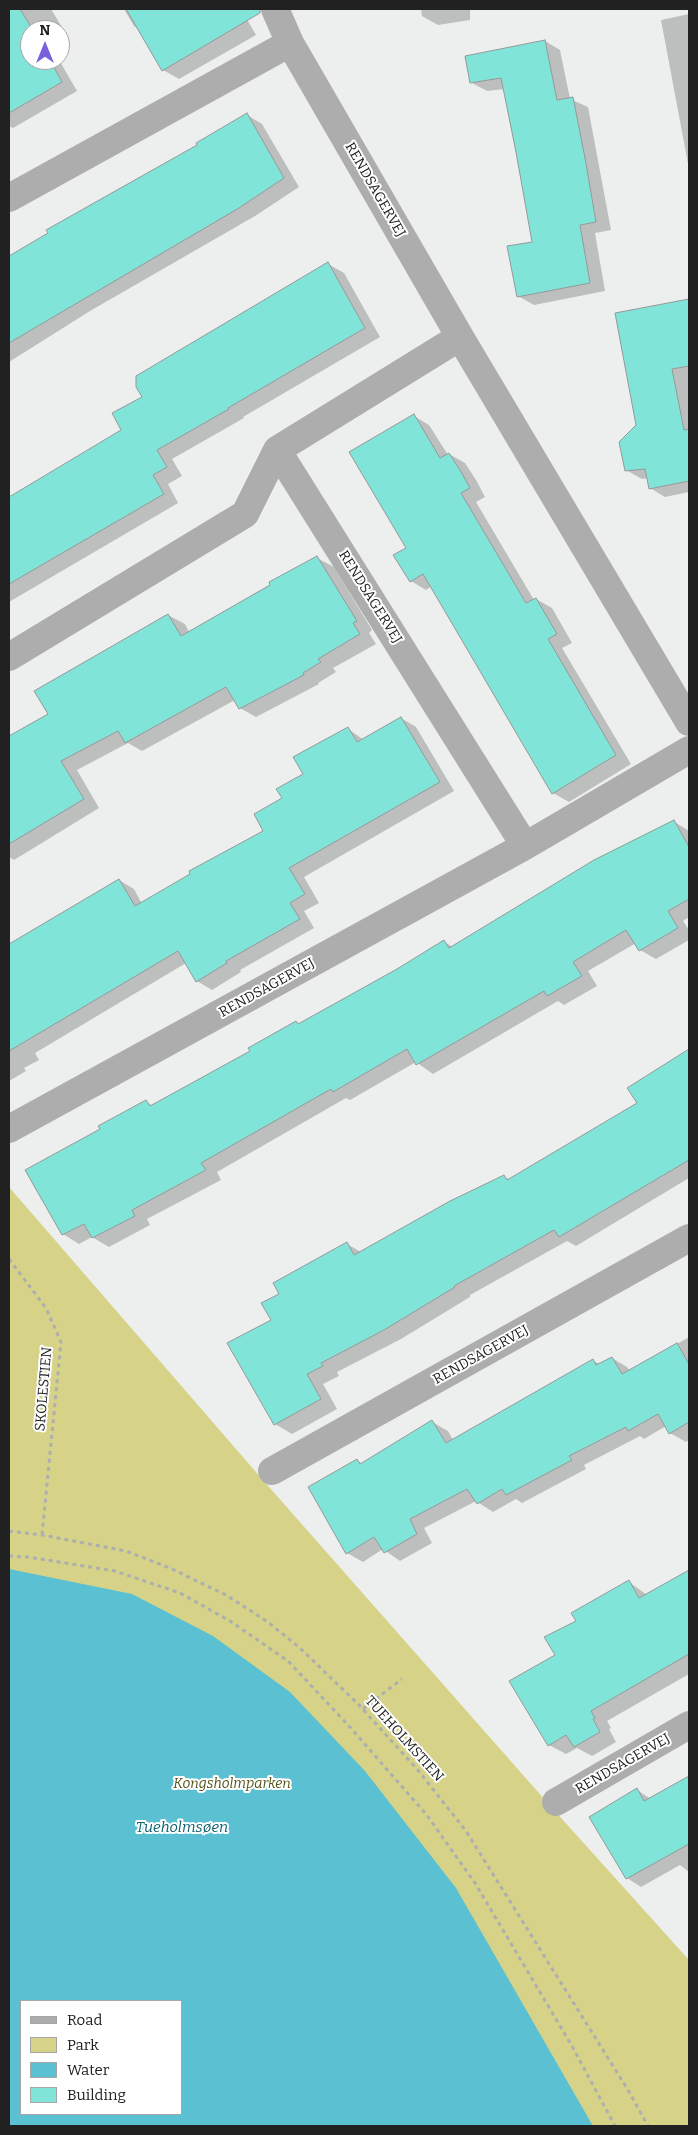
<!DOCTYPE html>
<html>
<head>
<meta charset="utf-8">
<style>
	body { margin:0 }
	#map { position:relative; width:698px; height:2135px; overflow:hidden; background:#ecefed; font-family:Bitter,serif }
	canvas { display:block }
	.frame { position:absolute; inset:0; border:10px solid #202120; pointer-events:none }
	.legend { position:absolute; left:20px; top:2000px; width:162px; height:115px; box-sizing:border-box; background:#fff; border:1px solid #a6a6a6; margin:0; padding:6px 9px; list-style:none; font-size:15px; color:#202120 }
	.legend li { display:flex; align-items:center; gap:10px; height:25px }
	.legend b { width:25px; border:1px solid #a6a6a6 }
	.north { position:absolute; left:20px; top:20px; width:50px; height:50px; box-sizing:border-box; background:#fff; border:1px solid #a6a6a6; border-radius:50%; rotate:0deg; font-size:14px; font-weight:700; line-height:20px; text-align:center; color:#202120 }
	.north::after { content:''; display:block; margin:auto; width:18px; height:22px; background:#7a60db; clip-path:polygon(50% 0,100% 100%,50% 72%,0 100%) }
</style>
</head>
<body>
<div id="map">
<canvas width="698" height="2135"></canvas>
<div class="frame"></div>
<ul class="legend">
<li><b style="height:6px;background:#acadac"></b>Road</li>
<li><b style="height:14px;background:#d6d389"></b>Park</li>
<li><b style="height:14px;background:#5ac0d2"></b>Water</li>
<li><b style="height:14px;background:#80e5d8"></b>Building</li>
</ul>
<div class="north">N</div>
</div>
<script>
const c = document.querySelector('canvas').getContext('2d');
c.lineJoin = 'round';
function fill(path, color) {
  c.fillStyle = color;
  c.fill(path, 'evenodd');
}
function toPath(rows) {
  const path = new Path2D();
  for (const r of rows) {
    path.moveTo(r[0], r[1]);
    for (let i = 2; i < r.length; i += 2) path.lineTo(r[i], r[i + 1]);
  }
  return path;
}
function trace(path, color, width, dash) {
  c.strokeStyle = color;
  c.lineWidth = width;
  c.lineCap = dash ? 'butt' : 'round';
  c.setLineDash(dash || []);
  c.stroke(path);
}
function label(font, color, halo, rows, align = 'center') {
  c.font = font + ' Bitter,serif';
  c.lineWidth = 4;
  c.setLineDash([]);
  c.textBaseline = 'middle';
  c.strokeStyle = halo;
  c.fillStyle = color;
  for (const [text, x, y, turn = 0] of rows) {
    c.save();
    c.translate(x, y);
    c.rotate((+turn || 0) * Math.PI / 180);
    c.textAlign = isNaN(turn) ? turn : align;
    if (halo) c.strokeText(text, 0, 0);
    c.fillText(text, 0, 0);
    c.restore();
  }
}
fill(toPath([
	[9,1187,262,1479,553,1809,689,1960,689,2126,9,2126],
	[21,2001,181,2001,181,2114,21,2114]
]), '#d6d389');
fill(toPath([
	[9,1569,132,1594,213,1636,290,1692,365,1771,456,1888,593,2126,9,2126],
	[21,2001,181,2001,181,2114,21,2114]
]), '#5ac0d2');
fill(toPath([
	[9,9,51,9,68,37,60,42,60,30,30,30,30,60,59,60,77,91,13,128,9,126],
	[124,9,241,9,256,35,179,79,163,70,139,29,134,26],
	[421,9,470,9,470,20,438,25,422,16],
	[689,14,689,169,661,20],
	[545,41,560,50,570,99,588,107,611,230,595,233,605,291,534,305,518,296,533,243,504,89,487,91,472,83],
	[247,115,262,124,299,187,255,216,90,311,9,362,9,257,199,146],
	[328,264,344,273,380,337,243,417,244,418,172,459,182,476,168,484,178,503,9,602,9,498,123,430,143,398],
	[689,300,689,492,665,497,650,488,648,478,642,479,626,470,638,426,616,314],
	[414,416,429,425,448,455,449,454,465,463,476,480,485,497,476,502,534,600,536,599,552,608,572,643,562,648,631,764,569,802,553,793,432,586,426,590,411,581,407,548],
	[317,558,334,567,372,630,369,633,376,644,333,668,336,672,318,683,319,684,256,717,240,708,235,700,142,751,128,743,77,770,99,808,14,860,9,857,9,741,50,714,168,615,185,624,189,632],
	[401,718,416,727,454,791,304,877,319,903,304,911,314,928,240,970,241,972,212,990,197,981,186,963,35,1053,39,1060,24,1068,26,1071,9,1081,9,945,119,880,134,889,142,904,265,831,283,799,348,729,364,740],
	[673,821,689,831,689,917,683,921,689,930,689,940,656,959,640,950,636,943,588,971,597,986,564,1005,558,1001,433,1074,416,1062,350,1100,346,1098,217,1172,221,1180,147,1219,150,1225,109,1247,92,1237,79,1244,63,1234,27,1171,102,1130,146,1102,153,1106,251,1051,296,1023,300,1025,398,970,444,942,453,947],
	[689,1051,689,1178,576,1246,567,1241,470,1295,470,1297,401,1339,337,1372,339,1376,323,1384,337,1409,292,1434,275,1424,272,1320,281,1295,347,1244,361,1252,504,1177,509,1179,639,1104,629,1088],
	[689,1337,689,1440,686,1442,670,1433,666,1426,644,1439,640,1436,584,1465,586,1469,522,1503,516,1499,493,1512,476,1501,424,1528,432,1543,400,1561,383,1549,363,1562,347,1553,357,1461,363,1464,432,1422,448,1431,453,1440,593,1361,600,1364,612,1358,627,1367,630,1371],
	[689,1571,689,1674,607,1721,611,1728,609,1729,616,1742,592,1756,577,1748,566,1754,549,1745,557,1655,577,1621,629,1582,647,1595],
	[689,1778,689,1872,680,1865,641,1887,627,1878,591,1817,637,1790,651,1799]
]), '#0003');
const building = toPath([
	[9,9,20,9,33,30,30,30,30,60,50,60,62,82,9,113,9,9],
	[126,9,260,9,260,13,162,71,126,9],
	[545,40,557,100,573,97,585,158,596,222,580,225,590,283,517,297,507,246,532,242,516,152,501,78,470,83,465,56,545,40],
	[247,113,284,178,239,208,9,343,9,256,48,233,46,230,197,145,196,143,247,113],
	[328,262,365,328,228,408,229,409,157,450,167,467,153,475,164,494,9,584,9,497,121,430,112,413,142,397,136,387,136,376,328,262],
	[689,299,689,366,672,369,684,430,689,429,689,481,649,489,645,469,625,471,619,442,636,425,615,313,689,299],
	[414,414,440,458,449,453,460,470,470,488,461,493,526,603,536,598,557,634,548,639,616,755,552,794,423,574,410,582,393,555,406,548,349,452,414,414],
	[317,556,357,621,353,623,360,634,318,659,321,662,303,673,304,675,239,709,226,687,125,743,118,731,61,761,84,799,9,844,9,736,48,714,34,691,168,614,181,636,270,585,269,582,317,556],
	[401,717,440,782,289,868,305,894,290,903,300,919,226,961,227,963,196,982,178,951,9,1051,9,944,119,879,135,906,190,874,189,871,263,831,254,814,282,798,276,789,303,774,293,757,348,727,357,742,401,717],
	[674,820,689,847,689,899,668,911,678,928,639,951,626,930,573,962,582,976,547,996,544,991,416,1065,407,1049,333,1092,331,1089,201,1163,206,1170,132,1210,135,1216,92,1238,84,1224,62,1235,25,1170,100,1129,98,1126,146,1100,150,1106,250,1051,248,1048,296,1021,298,1024,397,969,444,940,449,948,594,860,674,820],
	[689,1049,689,1160,559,1237,554,1230,454,1286,455,1287,384,1330,321,1363,323,1366,307,1374,321,1399,274,1425,227,1343,271,1320,261,1303,279,1294,273,1283,347,1242,354,1255,450,1201,504,1175,507,1180,637,1103,627,1088,689,1049],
	[677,1343,689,1364,689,1422,669,1434,658,1414,628,1431,626,1427,569,1456,572,1460,506,1495,502,1489,477,1504,467,1489,410,1519,417,1534,384,1553,374,1537,346,1554,308,1487,357,1459,360,1464,432,1420,446,1443,593,1359,596,1365,612,1357,622,1374,677,1343],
	[689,1570,689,1654,591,1711,595,1718,593,1719,600,1732,574,1747,566,1735,548,1746,509,1681,555,1655,544,1637,576,1621,571,1613,629,1580,639,1598,689,1570],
	[689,1776,689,1844,626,1879,589,1817,637,1788,644,1801,689,1776]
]);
fill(building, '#80e5d8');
trace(building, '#959898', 1);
trace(toPath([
	[9,1259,46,1308,61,1342,42,1535],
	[9,1531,42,1535,126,1551,170,1568,226,1595,268,1622,300,1648,358,1704,417,1769,466,1831,628,2090,648,2126],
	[9,1556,28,1557,115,1571,180,1593,230,1621,288,1661,349,1726,426,1814,475,1883,572,2046,615,2126],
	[363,1709,402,1679]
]), '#adafae', 3, [4, 4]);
trace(toPath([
	[290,43,460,337,689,722],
	[9,198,290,43,275,9],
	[277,450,525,846],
	[9,657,245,514,277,450,460,337],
	[9,1129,525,846,689,750],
	[272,1471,689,1238],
	[556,1802,689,1725]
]), '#acadac', 28);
label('14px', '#202120', '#fff', [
	["RENDSAGERVEJ",375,190,60],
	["RENDSAGERVEJ",370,597,58],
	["RENDSAGERVEJ",267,988,-29],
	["RENDSAGERVEJ",481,1355,-29],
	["SKOLESTIEN",44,1389,-85],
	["TUEHOLMSTIEN",404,1739,48],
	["RENDSAGERVEJ",623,1764,-30]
]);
label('italic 14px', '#56541b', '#fff', [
	["Kongsholmparken",232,1784]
]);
label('italic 15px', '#0c6370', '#fff', [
	["Tueholmsøen",182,1828]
]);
</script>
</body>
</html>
